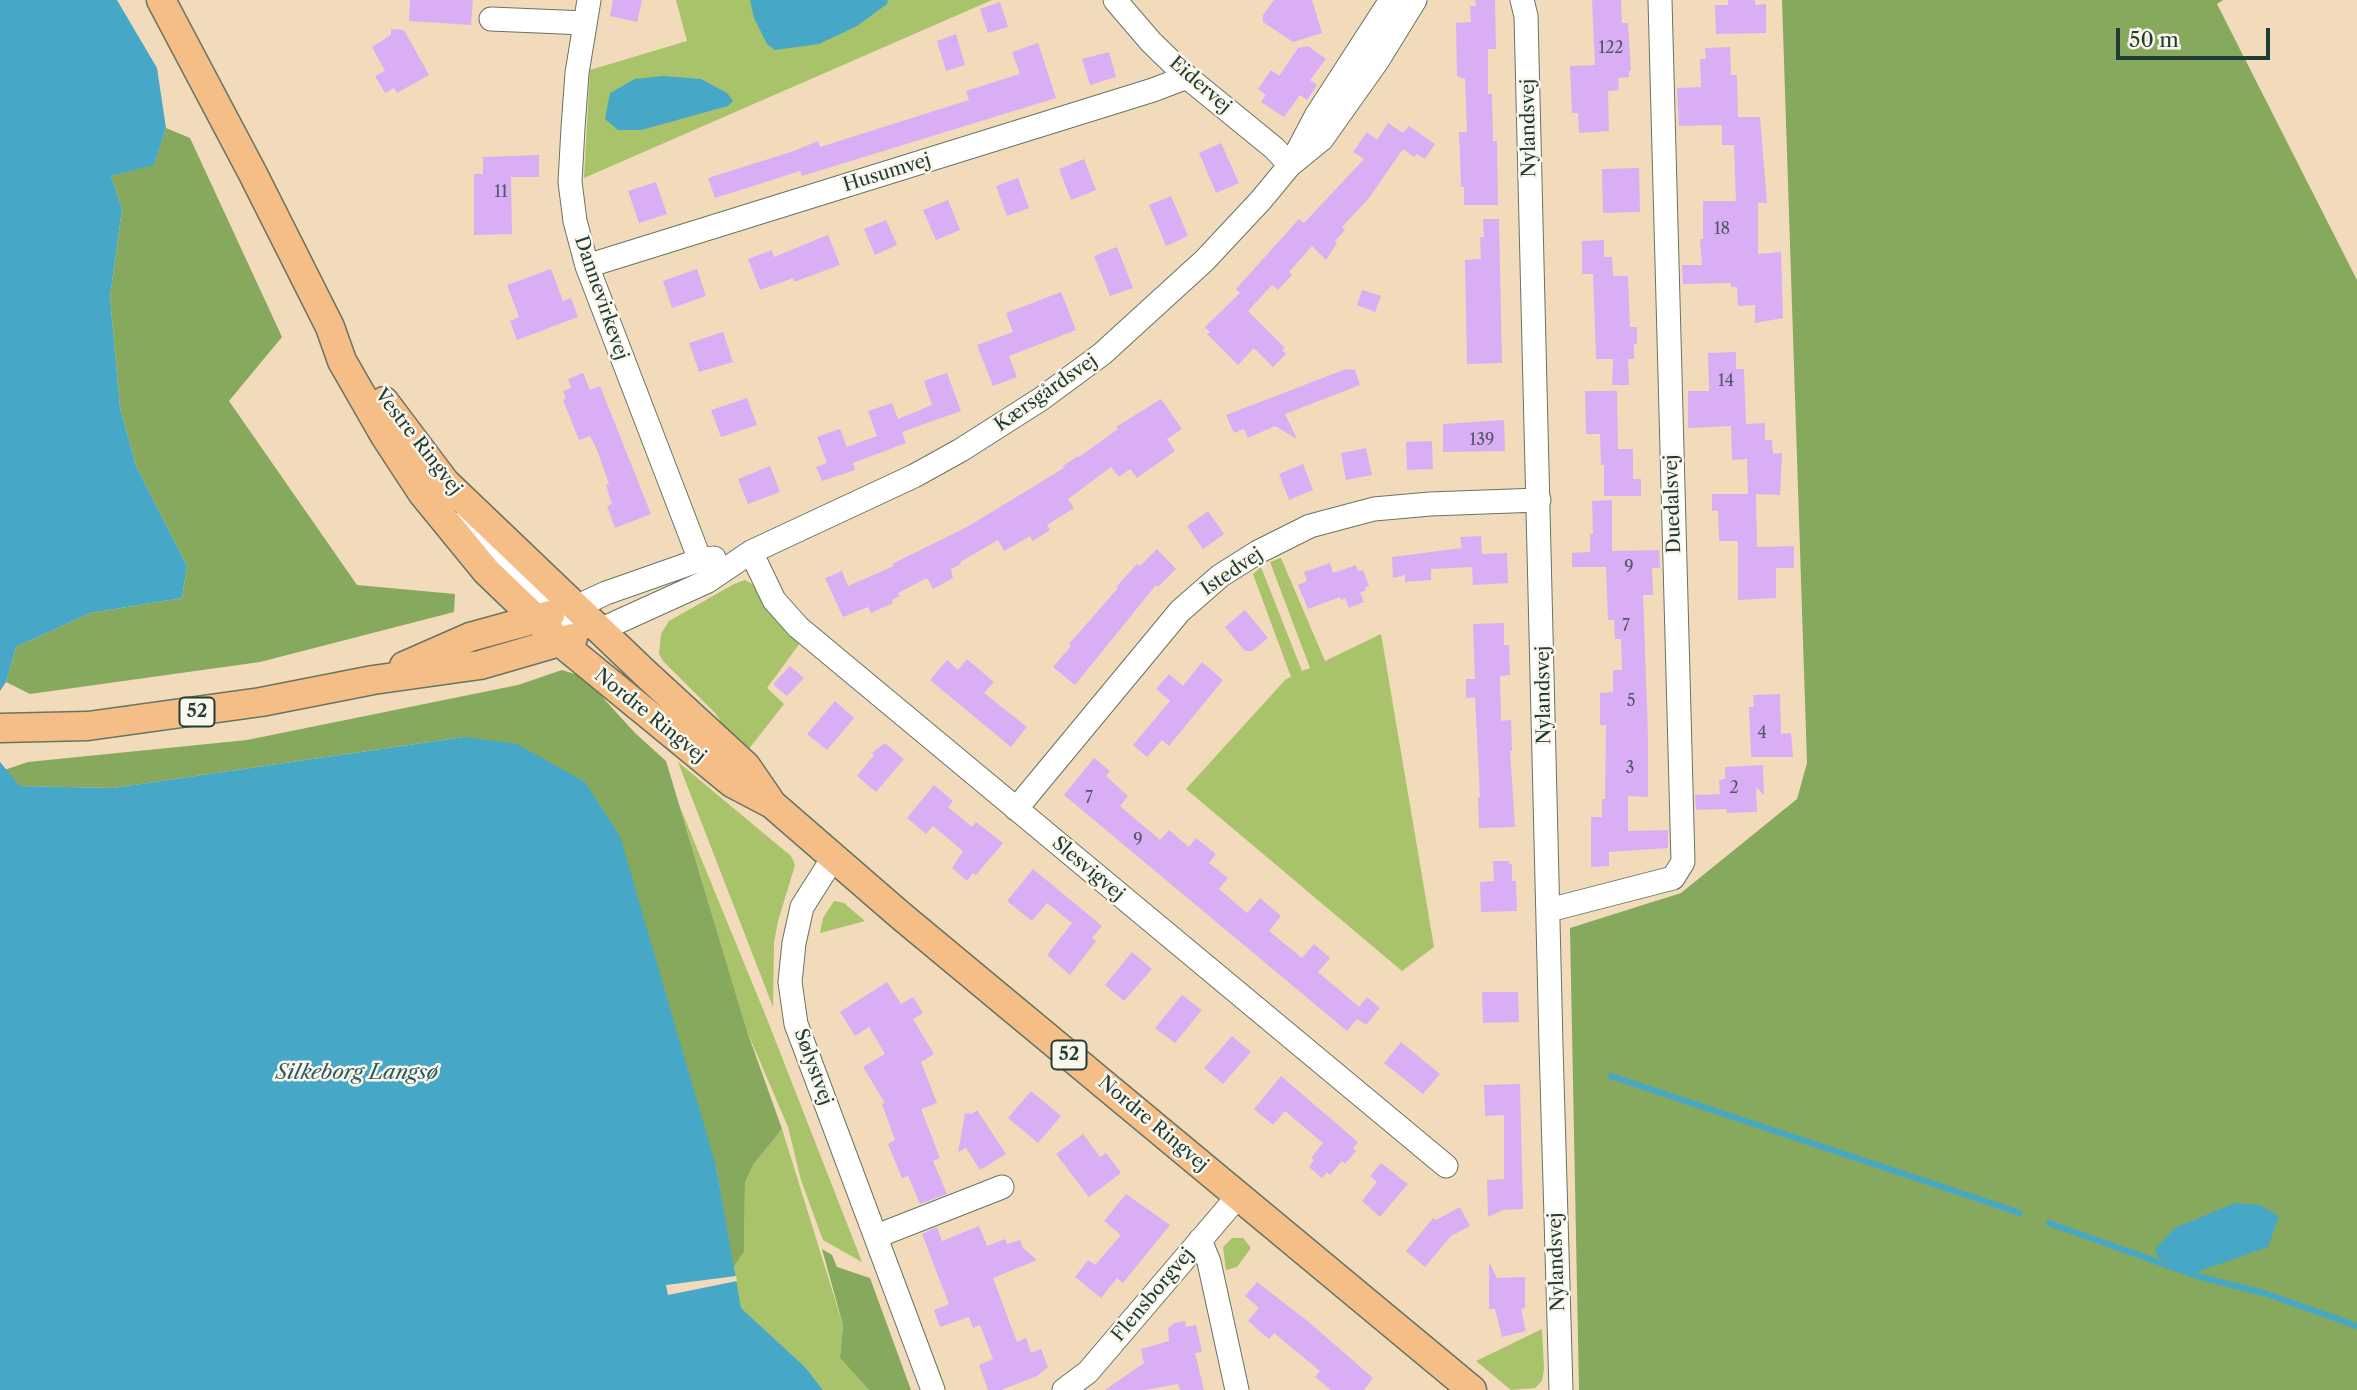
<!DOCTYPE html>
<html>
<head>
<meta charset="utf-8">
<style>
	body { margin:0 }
	#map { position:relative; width:2357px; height:1390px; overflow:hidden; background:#f1dbbb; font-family:"Libre Caslon Text",serif }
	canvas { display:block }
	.scale { position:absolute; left:2116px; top:28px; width:154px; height:32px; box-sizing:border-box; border:4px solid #1f3d34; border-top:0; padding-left:9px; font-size:21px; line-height:24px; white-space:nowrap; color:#1f3d34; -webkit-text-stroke:5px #fbf7ec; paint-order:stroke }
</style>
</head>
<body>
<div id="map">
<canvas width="2357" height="1390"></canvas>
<div class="scale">50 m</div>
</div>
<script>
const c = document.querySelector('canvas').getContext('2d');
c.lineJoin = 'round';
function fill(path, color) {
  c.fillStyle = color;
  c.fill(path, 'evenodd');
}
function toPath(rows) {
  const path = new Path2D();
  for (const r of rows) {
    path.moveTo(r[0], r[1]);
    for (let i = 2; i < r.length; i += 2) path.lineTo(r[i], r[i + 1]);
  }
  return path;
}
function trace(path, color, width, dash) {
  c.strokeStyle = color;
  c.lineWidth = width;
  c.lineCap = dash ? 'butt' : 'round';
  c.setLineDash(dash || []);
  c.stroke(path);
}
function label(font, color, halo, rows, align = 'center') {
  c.font = font + ' "Libre Caslon Text",serif';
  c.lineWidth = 5;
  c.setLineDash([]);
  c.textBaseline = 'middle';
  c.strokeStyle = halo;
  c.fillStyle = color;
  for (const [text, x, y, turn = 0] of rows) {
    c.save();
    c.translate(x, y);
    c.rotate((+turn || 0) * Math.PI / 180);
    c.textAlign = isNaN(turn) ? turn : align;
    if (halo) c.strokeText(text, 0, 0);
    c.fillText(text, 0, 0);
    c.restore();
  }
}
fill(toPath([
	[676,0,992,0,584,178,590,70,687,41],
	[1281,558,1325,661,1381,634,1434,947,1402,971,1186,789,1286,679,1291,677,1253,574,1261,567,1302,671,1310,668,1270,562],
	[745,580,754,585,777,621,800,643,767,688,784,704,748,750,728,733,715,713,663,661,659,654,661,634,669,621,734,584],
	[678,762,791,856,795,865,778,921,774,943,773,1007],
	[680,807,767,1019,862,1262,823,1240,817,1224,801,1180,788,1127,747,1031],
	[834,901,844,903,865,921,820,933,823,918],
	[782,1129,843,1325,840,1358,869,1390,823,1390,806,1368,741,1309,733,1268,744,1252,745,1183,753,1165],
	[1232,1238,1243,1238,1251,1248,1237,1267,1226,1270,1223,1247],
	[1542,1329,1544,1369,1542,1381,1535,1388,1511,1390,1476,1361]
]), '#a9c36a');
fill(toPath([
	[1782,0,2223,0,2217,4,2357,280,2357,1390,1579,1390,1570,928,1681,893,1797,799,1807,763],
	[166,128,190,138,282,337,229,401,357,585,455,594,454,612,260,662,30,694,6,682,16,647,90,613,182,598,187,566,136,466,120,408,110,297,122,209,111,176,154,164],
	[562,670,578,675,595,689,635,733,666,761,747,1031,782,1129,753,1165,745,1183,744,1252,733,1268,716,1166,464,737,113,788,19,786,4,770,28,762,247,740,518,685],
	[822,1249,832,1255,837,1267,870,1278,911,1390,869,1390,840,1358,843,1325]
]), '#86a95e');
fill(toPath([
	[0,0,117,0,157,68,166,128,154,165,111,176,122,209,110,297,120,408,136,466,187,566,182,598,90,613,16,647,6,682,0,691],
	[750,0,888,0,887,4,857,26,819,44,775,50,767,44,754,18],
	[663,76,701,79,727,93,733,101,728,106,641,130,618,130,605,119,610,93,635,79],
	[464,737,517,744,585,782,620,836,716,1166,741,1308,806,1368,823,1390,0,1390,0,762,20,786,113,788],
	[2235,1203,2260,1205,2279,1216,2268,1247,2191,1274,2158,1257,2155,1249,2175,1228]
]), '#46a7c6');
fill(toPath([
	[736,1276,737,1281,668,1295,666,1285]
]), '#f1dbbb');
trace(toPath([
	[1611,1076,2020,1213],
	[2049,1223,2197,1276,2267,1294,2357,1326]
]), '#46a7c6', 6);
fill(toPath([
	[410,0,473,0,471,25,409,21],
	[613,0,642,0,637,22,610,16],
	[1274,0,1312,0,1322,33,1293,42,1263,22,1263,15],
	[1475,0,1495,0,1496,49,1488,49,1488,94,1492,94,1493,141,1497,141,1498,205,1464,205,1464,187,1461,187,1459,132,1467,132,1465,79,1457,76,1456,23,1471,22,1470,6,1476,6],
	[1592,0,1621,0,1622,23,1628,23,1631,71,1629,71,1629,77,1618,78,1619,90,1608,91,1609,131,1579,133,1578,113,1572,113,1570,66,1595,65],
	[1728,0,1755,0,1755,5,1766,4,1766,33,1716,34,1715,5,1728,5],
	[1000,2,1008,27,988,33,980,9],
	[391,29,404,30,429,75,397,93,394,88,385,93,375,76,385,71,372,47,391,35],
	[956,34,965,65,946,71,937,41],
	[1038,43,1056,98,802,176,800,171,715,198,708,178,794,151,818,141,820,147,969,100,966,91,1020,74,1012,52],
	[1308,46,1326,59,1310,80,1317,85,1307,100,1300,95,1284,117,1261,102,1266,95,1258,89,1271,70,1279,76,1298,48],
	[1730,47,1731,75,1737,75,1738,117,1760,117,1767,203,1758,203,1758,254,1781,252,1783,318,1755,323,1755,305,1738,306,1737,287,1731,287,1731,283,1683,284,1682,265,1702,265,1700,239,1703,239,1703,201,1736,201,1734,145,1722,145,1722,125,1679,126,1677,88,1701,87,1700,59,1706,59,1705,48],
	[1109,52,1116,77,1090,85,1082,59],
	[1388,123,1403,133,1409,126,1435,144,1425,159,1417,154,1414,157,1403,149,1369,198,1342,227,1345,230,1335,241,1337,243,1326,260,1312,246,1289,272,1292,275,1278,290,1272,285,1248,311,1285,348,1282,350,1286,354,1273,367,1254,348,1238,365,1207,334,1210,332,1205,327,1240,293,1236,289,1299,219,1304,223,1364,159,1353,152,1367,132,1377,140],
	[1221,143,1239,183,1216,193,1199,153],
	[539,155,539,177,511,177,512,234,474,235,474,174,483,174,483,157],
	[1084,159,1096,190,1071,200,1059,169],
	[1639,168,1640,212,1603,213,1602,169],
	[1018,178,1029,208,1007,216,996,186],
	[656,182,667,214,639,223,628,191],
	[1171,196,1188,236,1166,246,1149,205],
	[948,200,960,230,936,240,923,210],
	[1483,219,1499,219,1502,363,1467,364,1465,260,1481,259,1480,237,1484,237],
	[886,220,897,245,875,255,864,229],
	[828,235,840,265,794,282,793,278,760,290,748,259,772,250,774,257],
	[1604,240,1604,257,1612,257,1613,276,1628,276,1630,327,1637,327,1637,344,1634,344,1634,359,1628,359,1629,385,1612,385,1613,359,1596,359,1593,274,1582,274,1582,241],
	[1117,247,1133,288,1110,296,1094,256],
	[551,269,563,301,571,298,578,317,517,340,510,321,519,317,507,285],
	[697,269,706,296,672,308,663,281],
	[1362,290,1381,296,1375,312,1357,305],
	[1061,292,1076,330,1009,356,1017,377,993,386,977,345,1013,332,1006,313],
	[723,332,733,362,699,372,689,343],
	[1736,352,1736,369,1744,369,1746,424,1765,423,1765,440,1772,440,1773,454,1782,453,1780,495,1756,494,1757,547,1794,546,1794,568,1776,568,1776,598,1738,600,1738,541,1719,541,1718,510,1712,511,1712,494,1748,494,1747,459,1732,460,1731,426,1688,428,1688,391,1709,391,1708,353],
	[1346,369,1355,370,1360,385,1285,414,1297,439,1275,426,1248,438,1244,429,1234,433,1226,415],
	[583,373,590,390,600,386,651,514,615,528,607,506,612,504,606,485,609,484,597,450,590,436,579,440,563,400,566,399,563,391,571,388,568,379],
	[947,373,961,411,902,432,906,443,853,463,855,470,822,481,816,467,827,463,817,437,840,429,847,447,877,436,868,411,892,403,898,419,932,405,924,381],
	[1585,391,1617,391,1618,449,1633,449,1633,479,1641,479,1641,496,1604,496,1604,465,1601,465,1600,434,1586,434],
	[747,398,757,425,721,437,711,410],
	[1161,399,1182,429,1167,439,1175,451,1137,478,1130,469,1119,477,1111,467,1068,499,1074,508,1047,525,1050,530,1033,541,1030,536,1004,551,998,540,960,562,961,564,951,569,953,578,933,589,927,578,898,593,900,596,892,600,893,603,871,613,868,607,843,617,825,578,842,571,848,586,894,566,892,564,967,527,1064,468,1063,466,1078,456,1079,457,1118,429,1116,427],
	[1504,420,1505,451,1443,452,1443,424],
	[1432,441,1433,469,1407,470,1406,442],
	[1366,448,1372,475,1346,480,1341,453],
	[1303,464,1313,490,1289,500,1279,474],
	[770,466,780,492,748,504,738,479],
	[1612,500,1612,551,1659,550,1660,568,1652,568,1653,595,1643,595,1648,736,1648,797,1628,796,1628,831,1668,830,1668,848,1609,852,1609,866,1591,867,1591,817,1602,817,1602,799,1605,799,1606,725,1600,725,1600,693,1613,692,1613,670,1622,670,1621,639,1615,639,1614,620,1608,620,1606,567,1572,567,1572,553,1590,552,1590,534,1593,534,1592,501],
	[1208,511,1224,534,1203,549,1187,526],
	[1481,536,1482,554,1507,553,1508,583,1473,585,1472,567,1431,569,1431,580,1405,582,1405,575,1393,578,1392,557,1462,548,1460,537],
	[1157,549,1176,569,1158,587,1156,585,1075,685,1053,667,1071,646,1069,644,1118,588,1116,587,1137,564,1140,566],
	[1330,563,1333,573,1356,565,1358,571,1363,570,1369,586,1365,587,1366,590,1360,593,1364,602,1349,608,1345,598,1341,600,1340,597,1308,609,1298,585,1307,581,1304,572],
	[1245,610,1268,638,1252,651,1245,651,1225,627],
	[1504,623,1504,645,1509,645,1510,675,1500,676,1501,721,1511,720,1512,751,1510,751,1515,827,1479,828,1478,797,1480,797,1475,697,1466,698,1466,679,1475,679,1473,624],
	[967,659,994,682,984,693,1027,727,1011,747,930,680,947,660,958,670],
	[1202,662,1223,680,1169,746,1162,740,1147,757,1133,745,1170,701,1156,689,1169,674,1183,686],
	[790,666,804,678,787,696,773,684],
	[1780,694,1781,734,1791,733,1793,757,1751,757,1749,707,1754,707,1753,695],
	[835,701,854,718,827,750,807,734],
	[885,743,904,759,876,792,857,776,874,755,872,753],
	[1094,758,1110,771,1106,776,1128,796,1120,806,1160,840,1169,830,1189,847,1196,838,1216,854,1209,863,1228,878,1219,889,1247,913,1260,898,1281,916,1269,931,1302,958,1314,944,1330,958,1318,972,1359,1007,1367,997,1380,1008,1366,1025,1357,1019,1347,1031,1064,795],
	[1763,765,1764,795,1756,787,1757,812,1727,813,1726,809,1696,810,1695,795,1720,794,1719,780,1725,779,1725,767],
	[934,785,953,801,948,807,972,827,976,822,1003,843,976,875,973,873,967,881,952,868,963,851,933,826,926,834,907,818],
	[1493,861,1509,861,1509,864,1512,864,1512,881,1516,881,1517,911,1481,912,1480,882,1494,881],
	[1033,869,1102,926,1092,938,1096,941,1070,975,1047,955,1072,923,1047,903,1032,921,1007,901],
	[1132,952,1152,969,1124,1001,1105,985],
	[887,982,901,1004,913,997,923,1013,913,1019,934,1054,921,1062,937,1103,921,1109,940,1158,933,1161,947,1194,920,1204,908,1176,902,1178,888,1144,895,1140,882,1104,885,1103,863,1067,885,1054,869,1027,855,1036,840,1012],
	[1482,992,1518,992,1519,1022,1483,1023],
	[1182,995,1202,1010,1175,1043,1155,1028],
	[1232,1036,1251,1052,1223,1084,1204,1068],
	[1401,1042,1440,1074,1423,1094,1384,1063],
	[1281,1076,1358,1142,1353,1148,1356,1151,1345,1164,1342,1161,1330,1175,1327,1172,1322,1178,1309,1167,1314,1160,1311,1158,1323,1143,1285,1111,1273,1125,1254,1109],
	[1520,1084,1523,1209,1503,1210,1488,1217,1487,1180,1504,1179,1504,1115,1485,1116,1484,1085],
	[1031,1091,1061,1116,1038,1143,1008,1118],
	[977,1110,1006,1154,980,1170,966,1148,958,1152,965,1113,972,1114],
	[1083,1134,1100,1157,1106,1153,1121,1173,1089,1197,1056,1154],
	[1381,1163,1408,1184,1380,1217,1362,1201,1377,1182,1370,1176],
	[1126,1194,1170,1225,1123,1283,1117,1278,1101,1298,1075,1277,1088,1260,1095,1265,1121,1235,1104,1221],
	[1460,1207,1470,1226,1451,1236,1425,1267,1406,1251,1433,1218,1436,1220],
	[979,1226,987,1246,1005,1239,1007,1244,1020,1240,1023,1248,1037,1260,993,1278,1017,1342,1026,1338,1031,1353,1041,1349,1048,1367,1037,1376,1001,1390,988,1390,979,1365,993,1359,980,1325,973,1328,969,1317,940,1327,934,1310,949,1304,922,1234,937,1227,942,1241],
	[1489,1262,1497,1278,1525,1277,1525,1308,1521,1309,1526,1331,1502,1337,1495,1309,1489,1309],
	[1257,1282,1310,1323,1373,1378,1364,1390,1331,1390,1315,1377,1320,1371,1274,1333,1269,1339,1248,1321,1259,1308,1245,1296],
	[1185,1321,1186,1327,1196,1325,1202,1352,1195,1353,1204,1390,1180,1390,1178,1384,1145,1390,1105,1390,1144,1363,1141,1349,1169,1341,1168,1328,1174,1323]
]), '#daaef5');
const minor = toPath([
	[589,0,577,73,573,128,570,182,575,221,587,266,700,560],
	[1115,0,1151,42,1187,77,1274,148,1290,165],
	[1522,0,1526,16,1551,1045,1561,1390],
	[491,19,585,23],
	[1295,156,1316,116,1391,0],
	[587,266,1153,90,1187,77],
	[462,523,533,596,554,614,600,630,708,581,751,552,914,476,961,450,1041,399,1102,354,1205,260,1261,200,1290,165,1322,139,1378,60,1415,0],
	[751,552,774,600,798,627,1446,1166],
	[576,607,606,593,700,560,714,558],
	[1016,809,1180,611,1220,576,1258,552,1310,526,1374,509,1430,504,1539,500],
	[833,858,802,907,794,943,790,982,796,1024,933,1390],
	[1549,910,1673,878,1683,862,1660,0],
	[877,1236,1002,1187],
	[1200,1240,1209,1262,1237,1390],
	[1064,1390,1088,1372,1239,1195]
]);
const major = toPath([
	[161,0,253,174,330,327,342,361,385,436,423,494,486,571,560,642,732,783,772,804,900,915,1472,1390],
	[384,401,445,482,645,673,746,766,770,801],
	[404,666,470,637,550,615],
	[0,728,88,726,261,702,373,680,480,665,573,638]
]);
trace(minor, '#687463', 25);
trace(major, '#687463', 31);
trace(minor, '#fff', 23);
trace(major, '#f6be87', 28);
label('16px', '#4e5964', null, [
	["122",1611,48],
	["11",501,192],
	["18",1722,229],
	["14",1726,381],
	["139",1482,440],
	["9",1629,567],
	["7",1626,626],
	["5",1631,701],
	["4",1762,733],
	["3",1630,768],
	["2",1734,788],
	["7",1089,798],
	["9",1138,840]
]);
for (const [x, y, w] of [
	[197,712,35],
	[1069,1055,35]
]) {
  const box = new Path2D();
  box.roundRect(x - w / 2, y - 14.5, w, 29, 5);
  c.fillStyle = '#fbf7ec';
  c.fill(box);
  trace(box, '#1f3d34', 2);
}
label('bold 18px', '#1f3d34', null, [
	["52",197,712],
	["52",1069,1055]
]);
label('19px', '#1f3d34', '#fbf7ec', [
	["Eidervej",1200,85,41],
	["Nylandsvej",1529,128,-91],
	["Husumvej",887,173,-17],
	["Dannevirkevej",601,298,71],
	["Kærsgårdsvej",1046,393,-35],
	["Vestre Ringvej",418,442,52],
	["Duedalsvej",1673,504,-92],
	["Istedvej",1232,572,-34],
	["Nylandsvej",1544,695,-91],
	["Nordre Ringvej",650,716,39],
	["Slesvigvej",1088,869,40],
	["Sølystvej",813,1067,70],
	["Nordre Ringvej",1153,1124,40],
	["Nylandsvej",1557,1262,-92],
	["Flensborgvej",1153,1295,-50]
]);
label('italic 21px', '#2b5d60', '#fbf7ec', [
	["Silkeborg Langsø",357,1073]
]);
</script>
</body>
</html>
